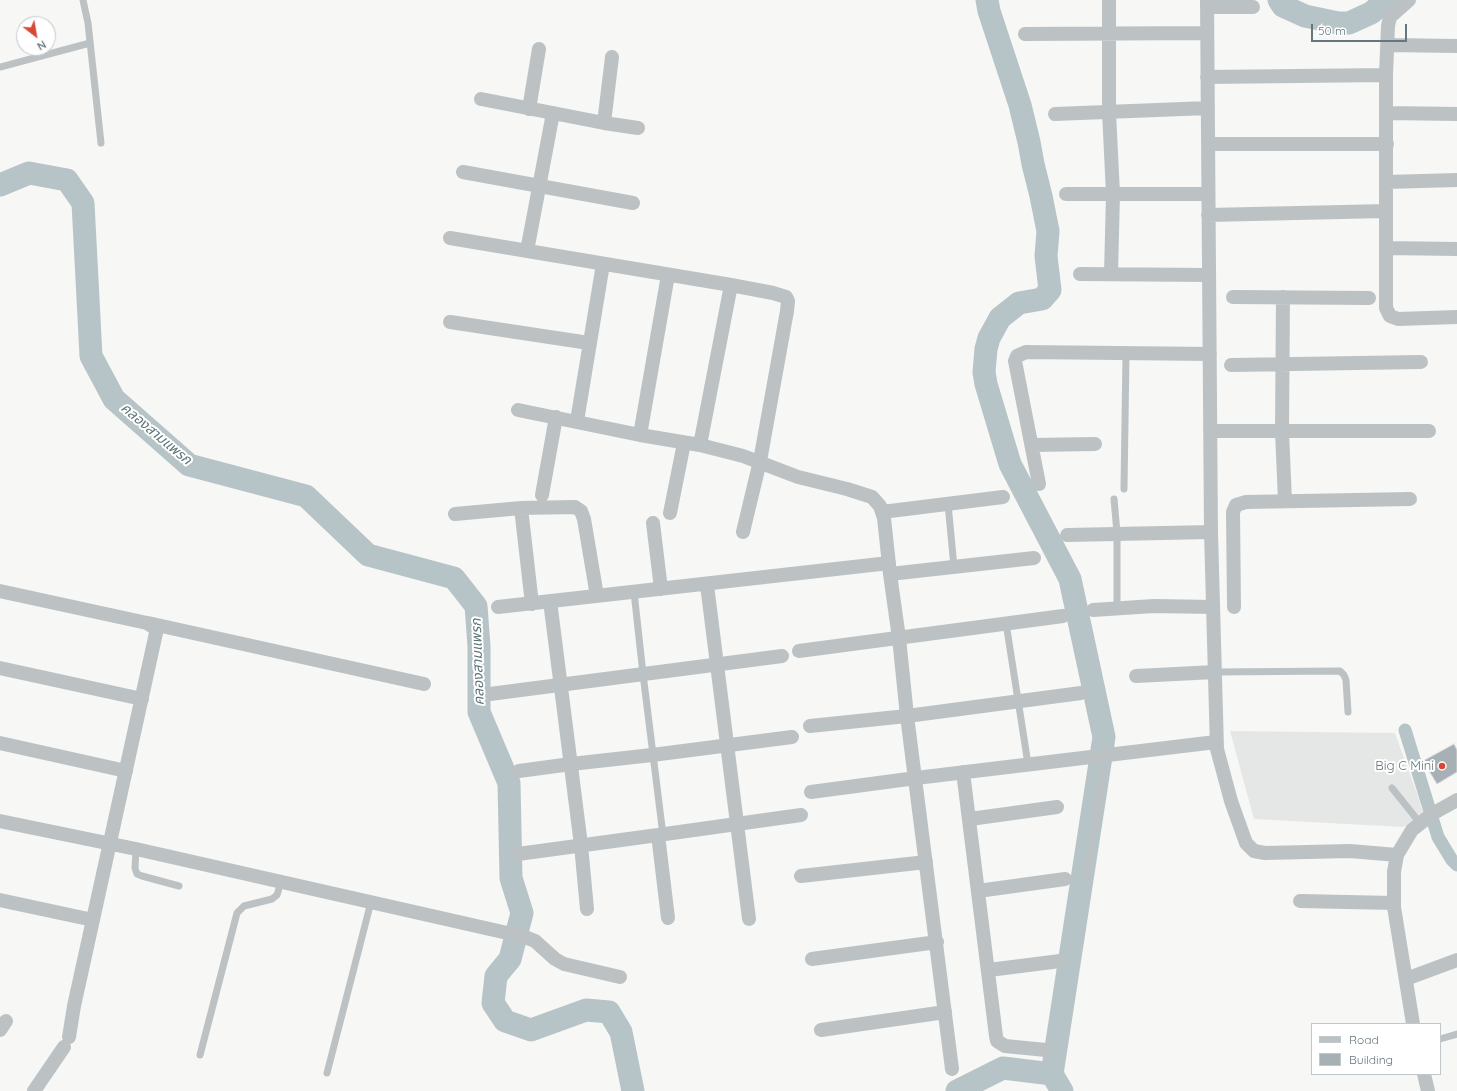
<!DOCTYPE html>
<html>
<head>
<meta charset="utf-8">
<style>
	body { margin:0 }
	#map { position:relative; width:1457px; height:1091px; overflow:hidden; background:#f7f7f5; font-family:Quicksand,sans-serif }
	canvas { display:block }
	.legend { position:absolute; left:1311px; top:1023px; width:130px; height:52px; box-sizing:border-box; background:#fff; border:1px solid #c1c8cb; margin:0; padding:5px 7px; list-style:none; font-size:12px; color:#65767e }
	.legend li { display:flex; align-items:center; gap:8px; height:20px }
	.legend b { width:20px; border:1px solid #c1c8cb }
	.north { position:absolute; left:16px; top:16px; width:40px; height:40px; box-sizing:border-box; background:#fff; border:1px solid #c1c8cb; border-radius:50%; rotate:149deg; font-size:11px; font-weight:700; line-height:16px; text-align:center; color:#65767e }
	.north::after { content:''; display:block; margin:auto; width:14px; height:18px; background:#d74835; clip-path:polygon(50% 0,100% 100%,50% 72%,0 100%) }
	.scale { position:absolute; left:1311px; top:24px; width:96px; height:18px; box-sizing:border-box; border:2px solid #65767e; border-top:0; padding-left:5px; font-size:12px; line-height:14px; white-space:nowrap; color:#65767e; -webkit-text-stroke:3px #fff; paint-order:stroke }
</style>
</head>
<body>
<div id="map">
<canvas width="1457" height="1091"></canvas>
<ul class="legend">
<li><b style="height:5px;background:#bcc2c4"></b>Road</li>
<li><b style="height:11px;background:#a7b0b4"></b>Building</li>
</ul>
<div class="north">N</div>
<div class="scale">50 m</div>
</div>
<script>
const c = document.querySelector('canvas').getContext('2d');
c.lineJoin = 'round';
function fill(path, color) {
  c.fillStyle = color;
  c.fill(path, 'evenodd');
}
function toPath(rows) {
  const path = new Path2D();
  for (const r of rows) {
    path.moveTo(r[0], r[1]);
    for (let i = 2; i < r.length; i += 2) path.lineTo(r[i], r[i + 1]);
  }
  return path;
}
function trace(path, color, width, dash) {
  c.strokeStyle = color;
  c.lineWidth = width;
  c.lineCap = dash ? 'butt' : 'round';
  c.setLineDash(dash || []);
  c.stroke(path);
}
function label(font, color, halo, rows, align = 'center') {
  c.font = font + ' Quicksand,"Noto Sans Thai",sans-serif';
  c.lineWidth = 4;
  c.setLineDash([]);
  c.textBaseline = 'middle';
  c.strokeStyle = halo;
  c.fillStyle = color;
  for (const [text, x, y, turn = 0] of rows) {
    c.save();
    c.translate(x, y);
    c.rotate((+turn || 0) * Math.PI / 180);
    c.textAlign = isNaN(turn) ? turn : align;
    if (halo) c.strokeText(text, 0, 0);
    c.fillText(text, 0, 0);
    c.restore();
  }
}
fill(toPath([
	[1230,731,1395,733,1419,799,1424,816,1403,827,1254,819]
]), '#e5e7e6');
trace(toPath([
	[1405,730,1438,837,1452,860,1457,865]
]), '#b7c4c7', 13);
trace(toPath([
	[987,0,989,11,1020,105,1029,142,1033,164,1041,196,1048,231,1046,256,1050,290,1042,299,1019,303,1000,318,989,338,986,349,984,372,986,384,1010,464,1070,579,1104,737,1052,1074,1062,1091],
	[1279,0,1283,6,1305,16,1338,23,1349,23,1371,13,1387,0],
	[0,185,29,173,67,180,83,203,91,356,114,399,189,465,306,496,368,555,454,578,476,606,479,646,479,712,509,783,511,878,522,913,510,959,496,976,493,1003,505,1021,531,1030,586,1010,609,1012,621,1032,633,1091],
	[957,1091,1003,1068,1052,1074]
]), '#b7c4c7', 23);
const building = toPath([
	[1454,744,1457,750,1457,772,1437,784,1423,761,1454,744]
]);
fill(building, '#a7b0b4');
trace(building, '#d9d9d7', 1);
trace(toPath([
	[83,0,88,23,101,143],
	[0,67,90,43],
	[1124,489,1126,353],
	[1114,499,1117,533,1117,609],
	[948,504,954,567],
	[634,592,643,674,663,835],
	[1006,623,1028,764],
	[1215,672,1340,671,1344,675,1346,680,1348,712],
	[1392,788,1420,823],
	[136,849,135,868,137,874,142,876,179,886],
	[1086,879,1101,791,1105,755],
	[1440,1039,1457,1034],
	[200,1055,237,913,244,906,272,899,277,895,281,882],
	[327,1073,371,902]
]), '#bcc2c4', 7);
trace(toPath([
	[1109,0,1109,112,1113,194,1111,274],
	[1207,0,1211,532,1217,749,1231,801,1246,843,1254,851,1265,853,1350,851,1397,855],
	[1409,0,1390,17,1388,26,1386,75,1386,308,1390,316,1398,319,1457,317],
	[1207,7,1253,7],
	[1025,34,1207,33],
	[1388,45,1457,46],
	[1207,77,1386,75],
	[481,99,604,123,638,128],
	[529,109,539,49],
	[1387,113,1457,114],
	[1055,114,1208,108],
	[604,123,612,57],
	[1208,144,1387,144],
	[463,172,633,203],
	[1387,182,1457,180],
	[1066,194,1208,194],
	[1208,215,1386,211],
	[450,238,731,285,773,293,786,297,788,301,787,311,760,461,743,532],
	[1386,248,1457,249],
	[527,251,553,113],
	[1080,274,1209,275],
	[1233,297,1369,298],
	[1283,297,1282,431,1285,501],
	[450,322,589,343],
	[1231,365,1421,362],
	[518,410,640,435,700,445,743,456,798,477,847,489,872,497,880,506,884,518,890,574,899,638,907,716,952,1069],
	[577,421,603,264],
	[1210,431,1429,431],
	[640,435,668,275],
	[700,445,731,285],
	[1032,445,1095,444],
	[1039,484,1015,361,1017,356,1026,352,1210,354],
	[542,495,556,417],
	[521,508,532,604],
	[882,512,1003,497],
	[670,513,684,443],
	[455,514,521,508,575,507,581,511,584,519,597,596],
	[653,523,661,589],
	[1067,535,1211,532],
	[890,574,1034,558],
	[707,585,749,919],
	[0,591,147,623,155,628,156,633,74,1006,69,1037],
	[550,601,581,845,587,909],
	[498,607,889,563],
	[1234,607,1233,512,1236,505,1246,502,1410,499],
	[1093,610,1154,606,1213,607],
	[148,623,424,684],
	[799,651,1063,616],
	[0,668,142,699],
	[1136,676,1215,672],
	[490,694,782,656],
	[810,726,907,716,1081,693],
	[0,743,126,771],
	[519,771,571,764,652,755,792,737],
	[963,772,996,1036,997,1041,1005,1046,1046,1050],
	[811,792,916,778,1216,742],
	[970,819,1057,807],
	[0,821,136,849,525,937,535,941,555,959,564,964,620,977],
	[658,835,801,815],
	[518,854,658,835,668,918],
	[801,876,926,862],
	[978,891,1065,879],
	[0,900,93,920],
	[1300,901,1394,903],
	[812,959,937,942],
	[989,970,1060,961],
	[1406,979,1457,960],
	[1413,1024,1394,907,1394,872,1397,855,1412,830,1432,814,1457,800],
	[0,1030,6,1021],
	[821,1030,945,1012],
	[1424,1074,1428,1091],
	[34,1091,64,1047]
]), '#bcc2c4', 14);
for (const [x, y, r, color] of [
	[1442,766,4,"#d74835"]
]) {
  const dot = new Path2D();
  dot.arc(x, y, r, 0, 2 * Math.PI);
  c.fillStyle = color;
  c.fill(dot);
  trace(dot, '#fff', 1.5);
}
label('13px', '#65767e', '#fff', [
	["Big C Mini",1434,766]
], 'right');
label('italic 14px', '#5f7578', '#fff', [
	["คลองสามแพรก",156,434,40],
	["คลองสามแพรก",478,662,-92]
]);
</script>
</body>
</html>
